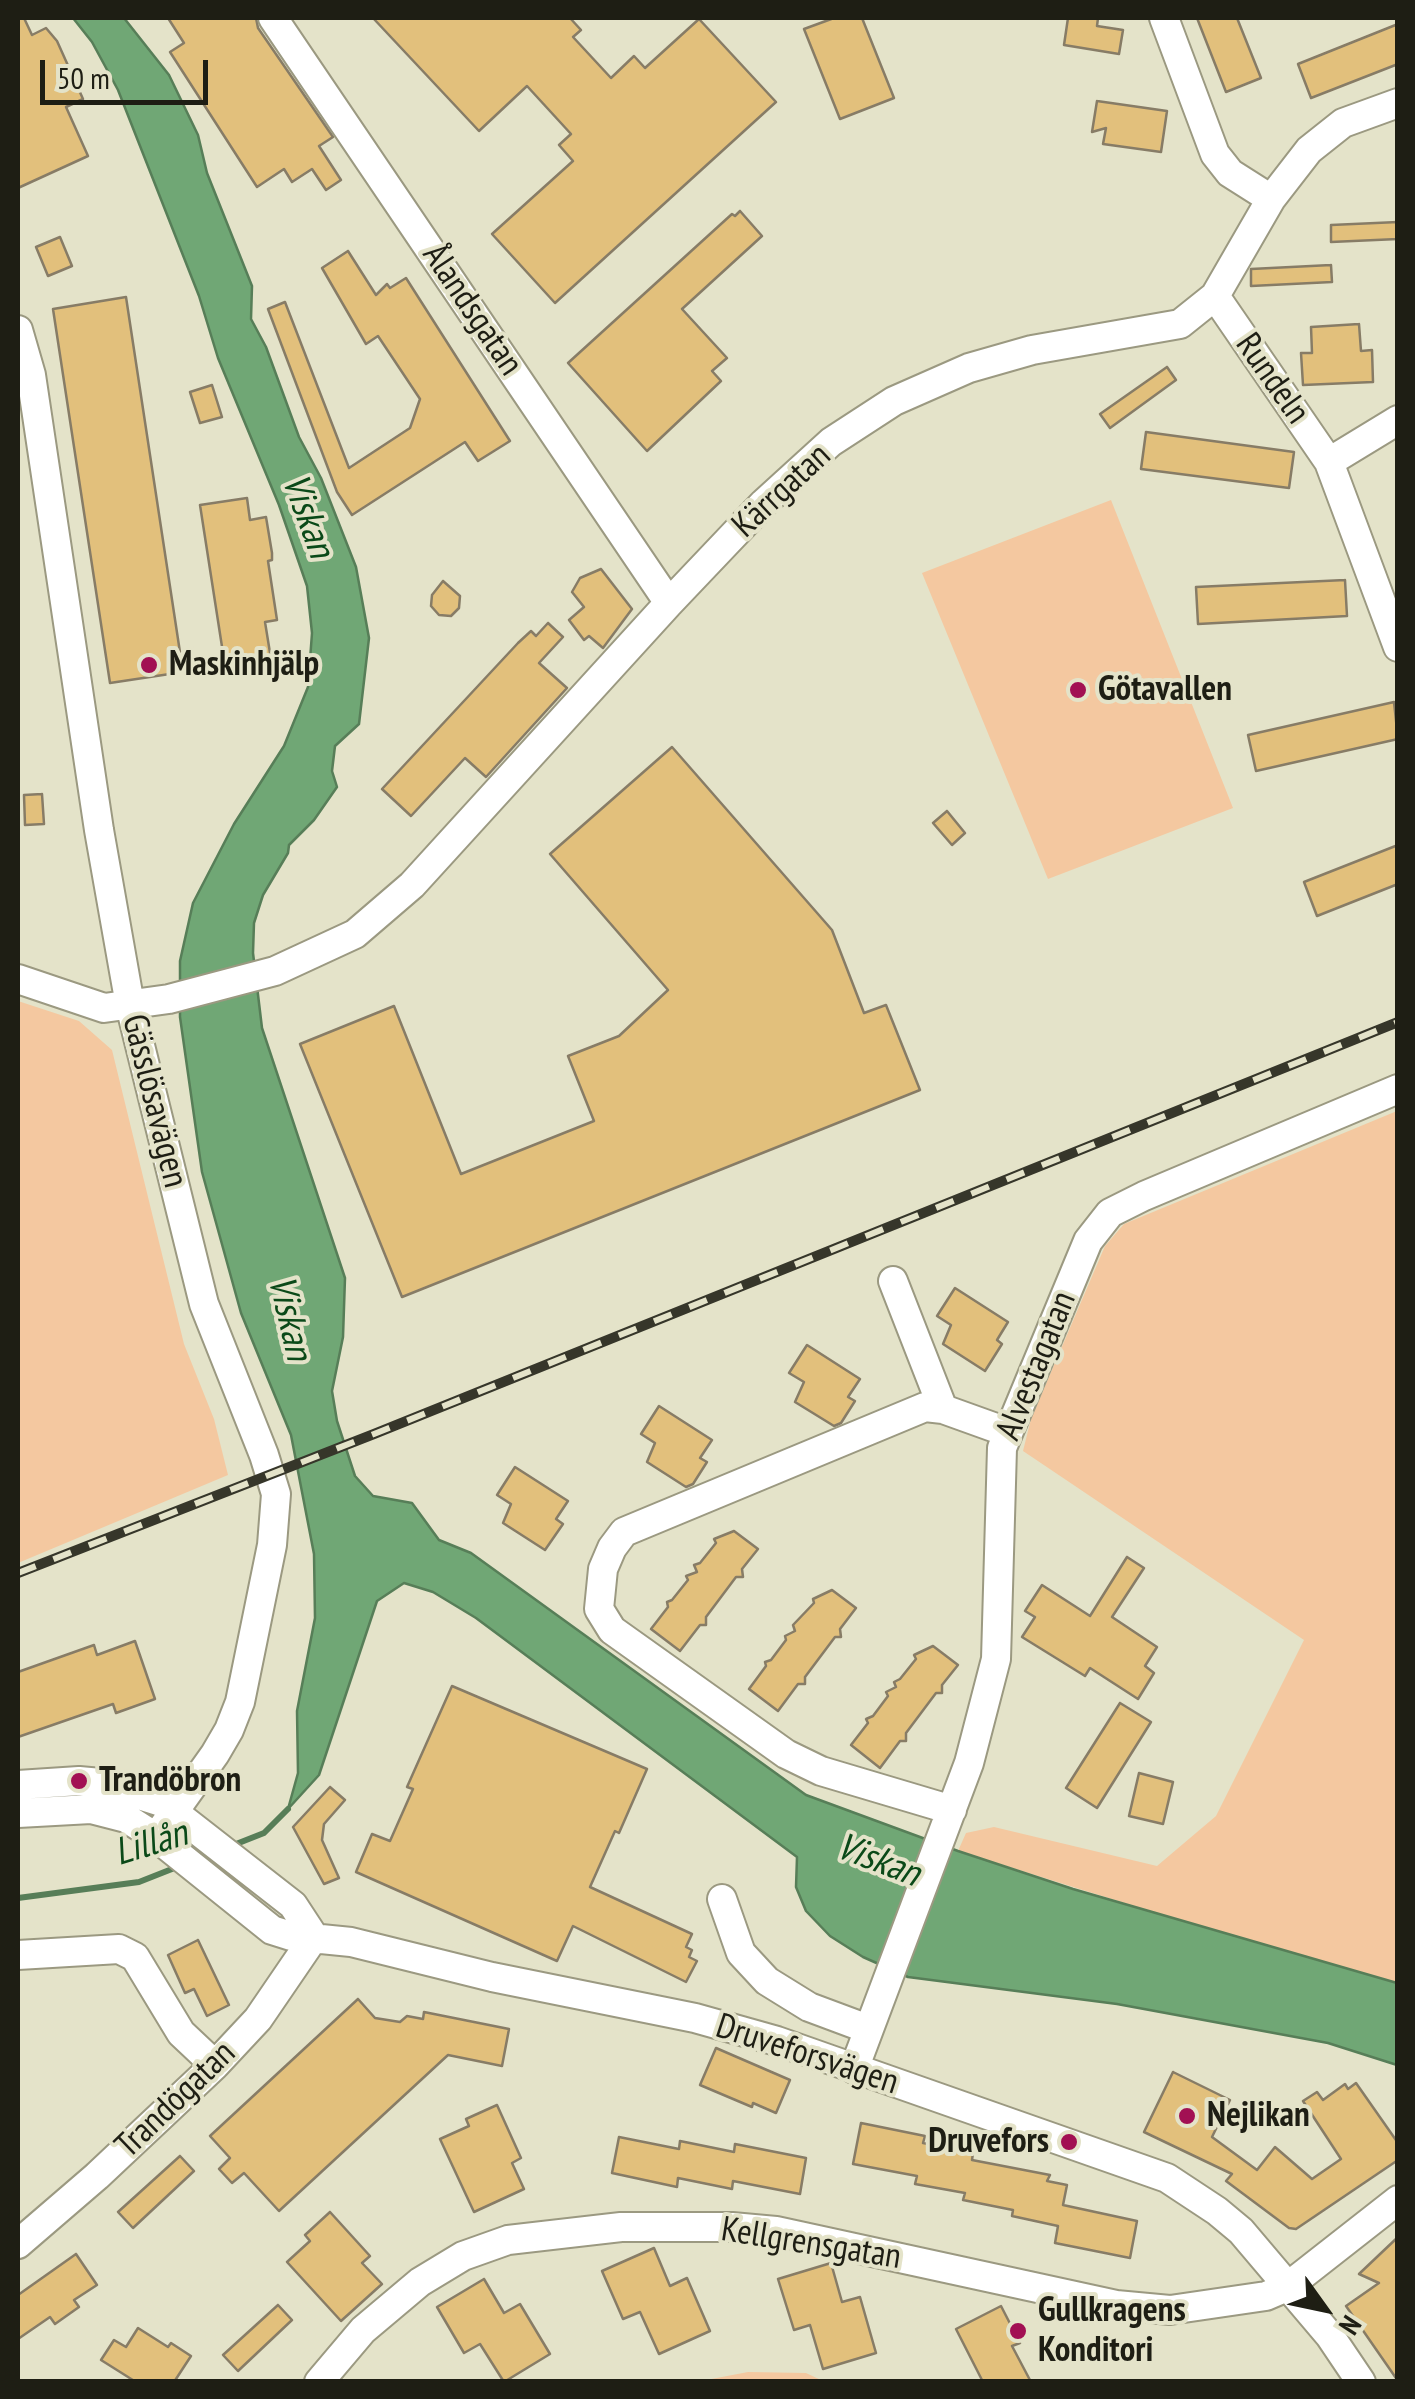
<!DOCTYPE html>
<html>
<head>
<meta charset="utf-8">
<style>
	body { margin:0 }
	#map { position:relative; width:1415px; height:2399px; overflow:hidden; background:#e4e3c9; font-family:"PT Sans Narrow",sans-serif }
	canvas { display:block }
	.frame { position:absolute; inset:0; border:20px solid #1e1e14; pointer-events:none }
	.north { position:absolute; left:1275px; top:2259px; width:100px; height:100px; -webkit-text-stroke:8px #e4e3c9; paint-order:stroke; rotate:123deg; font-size:28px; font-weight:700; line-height:40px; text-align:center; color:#1e1e14 }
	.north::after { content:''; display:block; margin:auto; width:35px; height:45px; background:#1e1e14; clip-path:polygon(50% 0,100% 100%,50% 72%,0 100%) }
	.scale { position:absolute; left:40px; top:60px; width:168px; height:45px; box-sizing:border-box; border:5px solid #1e1e14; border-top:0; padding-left:12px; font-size:30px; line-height:35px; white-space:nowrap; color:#1e1e14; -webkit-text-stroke:8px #e4e3c9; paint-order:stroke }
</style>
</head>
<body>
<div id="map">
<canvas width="1415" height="2399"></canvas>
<div class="frame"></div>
<div class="north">N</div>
<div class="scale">50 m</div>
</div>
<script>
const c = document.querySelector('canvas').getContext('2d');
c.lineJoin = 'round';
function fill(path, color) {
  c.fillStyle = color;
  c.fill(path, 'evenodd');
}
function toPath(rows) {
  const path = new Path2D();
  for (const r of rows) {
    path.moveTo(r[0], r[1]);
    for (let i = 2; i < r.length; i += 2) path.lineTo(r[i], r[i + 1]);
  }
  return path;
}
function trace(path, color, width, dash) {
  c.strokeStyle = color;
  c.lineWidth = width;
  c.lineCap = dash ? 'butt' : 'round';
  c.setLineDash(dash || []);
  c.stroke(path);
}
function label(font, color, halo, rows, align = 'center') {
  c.font = font + ' "PT Sans Narrow",sans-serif';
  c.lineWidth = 8;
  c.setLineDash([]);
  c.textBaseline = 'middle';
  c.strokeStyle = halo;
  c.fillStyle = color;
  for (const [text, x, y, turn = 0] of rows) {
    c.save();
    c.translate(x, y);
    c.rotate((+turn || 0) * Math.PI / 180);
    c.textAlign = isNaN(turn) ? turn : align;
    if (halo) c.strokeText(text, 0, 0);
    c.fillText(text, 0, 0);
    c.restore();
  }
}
fill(toPath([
	[1111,500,1233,808,1048,879,922,573],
	[18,1001,79,1021,112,1050,184,1344,214,1419,228,1475,18,1563],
	[1397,1111,1397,1983,1307,1960,958,1851,966,1833,994,1827,1157,1866,1216,1816,1304,1640,1023,1451,1031,1419,1105,1246,1124,1224],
	[748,2372,806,2373,823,2381,701,2381]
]), '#f4c8a0');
const water = toPath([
	[73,18,124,18,169,75,198,135,207,173,252,286,251,319,266,347,299,437,321,478,356,567,369,638,359,724,335,746,332,771,337,787,314,820,289,845,288,853,263,895,254,923,253,953,262,1028,345,1278,343,1337,332,1391,337,1421,355,1476,373,1496,412,1503,439,1540,471,1553,806,1795,958,1851,1073,1889,1397,1983,1397,2065,1328,2043,1117,2004,908,1977,863,1957,830,1936,806,1911,796,1887,797,1857,476,1618,433,1592,404,1583,377,1601,319,1775,288,1809,298,1773,297,1711,315,1618,314,1554,291,1435,241,1313,202,1172,180,1017,180,961,193,903,234,824,284,746,308,687,312,633,307,586,279,505,218,358,199,296,118,90,92,42,73,18]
]);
fill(water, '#70a775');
trace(water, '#577e58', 2.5);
trace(toPath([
	[231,1846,264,1833,288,1809],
	[18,1898,139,1882,177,1867]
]), '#577e58', 6);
const building = toPath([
	[18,18,24,18,32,35,46,28,57,41,83,99,66,107,88,156,18,188,18,18],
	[168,18,256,18,258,28,333,137,319,146,341,180,326,190,312,169,292,182,284,169,257,187,170,52,184,43,168,18],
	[373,18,570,18,581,30,573,37,611,78,634,56,645,68,699,19,776,102,555,303,492,234,573,161,559,145,571,134,527,86,479,131,373,18],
	[834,18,862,18,894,98,840,119,804,29,834,18],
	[1068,18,1098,18,1097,26,1123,30,1119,54,1064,45,1068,18],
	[1197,18,1237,18,1261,78,1226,92,1197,18],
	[1398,24,1398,64,1311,98,1298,64,1398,24],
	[1097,101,1167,111,1161,152,1103,144,1106,128,1092,132,1097,101],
	[740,211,762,236,682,309,727,358,712,371,721,381,647,451,568,363,732,214,735,216,740,211],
	[1398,222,1398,239,1331,242,1331,225,1398,222],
	[60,237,72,266,48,276,36,247,60,237],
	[348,251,376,295,387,284,390,288,406,278,510,441,478,461,465,442,352,515,337,492,268,309,285,302,349,468,410,428,420,399,378,336,366,344,322,268,348,251],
	[1331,265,1332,282,1251,286,1251,269,1331,265],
	[126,297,183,672,110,683,53,309,126,297],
	[1359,324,1361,351,1372,350,1373,382,1303,385,1301,353,1312,353,1311,327,1359,324],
	[1167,367,1176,380,1110,428,1100,414,1167,367],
	[212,385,222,417,200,423,190,392,212,385],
	[1146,432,1294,452,1289,488,1141,469,1146,432],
	[247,498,250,520,266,517,272,553,272,560,268,561,277,620,265,622,271,659,225,666,200,505,247,498],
	[601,569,632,609,603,648,589,636,584,640,569,620,584,607,572,592,580,578,601,569],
	[1345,580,1347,616,1198,624,1196,587,1345,580],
	[443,581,460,596,459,608,451,616,439,615,431,606,432,595,443,581],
	[548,623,563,637,539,663,567,688,486,777,465,758,411,816,382,789,518,643,531,631,536,636,548,623],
	[1394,702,1398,739,1256,771,1248,735,1394,702],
	[672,747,832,930,864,1013,886,1005,920,1090,402,1297,300,1044,394,1006,461,1174,594,1121,568,1056,619,1036,668,990,550,854,672,747],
	[42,794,44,824,25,825,24,795,42,794],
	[947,811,965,833,952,845,933,823,947,811],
	[1398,845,1398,884,1317,916,1304,882,1398,845],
	[955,1288,1008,1322,997,1340,1002,1344,985,1371,943,1344,951,1325,937,1316,955,1288],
	[807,1345,860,1379,848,1397,855,1401,841,1423,834,1426,795,1402,804,1382,789,1373,807,1345],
	[659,1406,712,1440,700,1458,707,1462,693,1484,686,1487,647,1462,655,1443,641,1434,659,1406],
	[515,1467,568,1501,556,1519,563,1524,545,1550,503,1523,511,1504,497,1495,515,1467],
	[734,1531,758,1549,742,1569,743,1577,736,1577,706,1617,706,1625,700,1625,680,1651,651,1629,668,1607,667,1602,672,1600,688,1580,686,1576,697,1572,694,1565,700,1563,716,1543,714,1539,734,1531],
	[1127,1557,1144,1568,1112,1617,1157,1647,1145,1666,1154,1673,1138,1699,1090,1668,1085,1676,1022,1637,1035,1617,1025,1611,1042,1585,1090,1616,1127,1557],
	[832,1590,856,1608,840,1629,841,1637,835,1637,805,1677,805,1684,798,1684,778,1711,749,1689,766,1666,765,1662,771,1660,786,1640,785,1636,795,1631,793,1625,814,1603,813,1599,832,1590],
	[135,1641,155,1699,116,1713,113,1704,18,1737,18,1672,94,1645,97,1655,135,1641],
	[933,1646,958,1665,942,1685,942,1693,936,1693,906,1733,906,1741,900,1741,880,1768,851,1745,868,1723,866,1719,873,1716,888,1696,886,1692,896,1687,894,1682,900,1679,916,1659,914,1655,933,1646],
	[452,1686,647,1769,619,1833,615,1831,590,1887,692,1934,686,1947,692,1950,689,1957,697,1961,686,1982,573,1926,557,1961,356,1872,372,1834,390,1841,413,1789,407,1787,452,1686],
	[1120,1703,1151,1722,1097,1808,1066,1788,1120,1703],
	[1139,1773,1173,1782,1163,1824,1129,1816,1139,1773],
	[330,1787,345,1800,324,1824,322,1840,339,1878,324,1884,293,1827,330,1787],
	[198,1940,229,2005,207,2016,194,1989,185,1993,168,1955,198,1940],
	[358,1999,375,2018,400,2022,407,2016,423,2019,424,2012,509,2029,502,2066,448,2055,279,2211,244,2173,232,2183,219,2169,230,2158,210,2136,358,1999],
	[716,2048,790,2080,776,2113,753,2103,752,2107,700,2085,716,2048],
	[1173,2072,1230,2100,1212,2137,1257,2170,1275,2147,1312,2179,1341,2159,1303,2101,1317,2092,1323,2100,1345,2084,1348,2089,1356,2083,1398,2143,1398,2160,1296,2229,1289,2228,1226,2181,1232,2174,1144,2132,1173,2072],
	[497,2105,521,2158,512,2163,524,2189,474,2212,440,2139,469,2126,466,2119,497,2105],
	[861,2123,925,2136,923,2143,973,2153,972,2160,1050,2175,1047,2181,1067,2185,1063,2205,1137,2221,1130,2258,1055,2243,1058,2226,1012,2216,1013,2210,963,2200,965,2193,915,2184,917,2176,853,2164,861,2123],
	[619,2137,679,2149,680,2141,734,2152,735,2144,806,2158,800,2194,733,2181,732,2189,678,2178,677,2187,612,2173,619,2137],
	[180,2156,194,2171,133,2228,118,2212,180,2156],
	[330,2212,370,2256,362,2263,382,2284,341,2321,287,2262,310,2241,305,2235,330,2212],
	[1398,2237,1398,2381,1346,2306,1379,2283,1359,2274,1398,2237],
	[654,2248,670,2286,687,2278,710,2331,659,2354,640,2312,623,2319,602,2271,654,2248],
	[76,2254,97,2285,74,2300,79,2307,55,2324,50,2317,18,2339,18,2295,76,2254],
	[831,2263,842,2302,860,2297,876,2353,823,2369,810,2325,794,2330,778,2279,831,2263],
	[484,2279,504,2313,520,2304,550,2354,504,2382,480,2344,464,2353,437,2307,484,2279],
	[278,2305,292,2320,238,2371,223,2355,278,2305],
	[1001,2306,1020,2343,1012,2346,1031,2382,983,2382,956,2329,1001,2306],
	[138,2328,168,2347,171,2343,191,2356,174,2382,136,2382,101,2360,114,2340,126,2347,138,2328]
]);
fill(building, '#e2c07c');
trace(building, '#877c66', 2.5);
const minor = toPath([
	[273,18,669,603],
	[1164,18,1215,154,1230,173,1271,199],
	[1215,296,1329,462,1398,647],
	[18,330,31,375,99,830,130,1005,204,1304,264,1455,276,1494,272,1545,240,1702,229,1730,215,1754,156,1837],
	[1329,462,1398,420],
	[18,979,104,1008,169,999,275,971,355,934,412,885,669,603,764,503,831,442,894,401,969,368,1032,350,1180,324,1215,296,1271,199,1309,150,1343,123,1398,103],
	[893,1281,943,1409],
	[18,1785,79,1781,101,1783,161,1802,293,1905,314,1937],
	[952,1810,821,1771,786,1754,612,1630,599,1609,603,1569,612,1548,624,1532,925,1407,943,1409,1007,1432],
	[18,1813,91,1809,126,1818,156,1837,272,1930,291,1936,351,1942,492,1977,695,2018,777,2041,1167,2178,1217,2211,1241,2231,1330,2336,1361,2382],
	[722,1899,741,1953,767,1981,809,2007,868,2029],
	[18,1955,119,1949,135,1957,181,2033,215,2065],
	[854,2069,969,1763,996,1659,1002,1448,1088,1241,1110,1213,1144,1196,1398,1089],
	[18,2244,97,2176,215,2065,258,2019,314,1937],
	[319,2382,363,2330,420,2282,463,2256,508,2240,621,2227,732,2227,776,2231,1116,2305,1170,2310,1266,2296,1287,2287,1398,2200]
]);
trace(minor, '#9b9981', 32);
trace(minor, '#fff', 28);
const rail = toPath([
	[18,1573,374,1434,1398,1022]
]);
trace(rail, '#36362a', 10);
trace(rail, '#e4e3c9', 6, [19]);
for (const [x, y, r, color] of [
	[149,665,10,"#a21053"],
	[1078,690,10,"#a21053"],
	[79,1781,10,"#a21053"],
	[1187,2116,10,"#a21053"],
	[1069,2142,10,"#a21053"],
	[1018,2331,10,"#a21053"]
]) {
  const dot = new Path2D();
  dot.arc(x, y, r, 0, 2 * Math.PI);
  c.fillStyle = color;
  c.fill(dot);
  trace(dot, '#e4e3c9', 4);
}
label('35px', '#1e1e14', '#e4e3c9', [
	["Ålandsgatan",472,310,56],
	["Rundeln",1272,379,55],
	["Kärrgatan",782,491,-43],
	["Gässlösavägen",154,1101,76],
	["Alvestagatan",1037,1366,-68],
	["Druveforsvägen",807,2055,18],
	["Trandögatan",176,2100,-44],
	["Kellgrensgatan",811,2244,9]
]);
label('bold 35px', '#1e1e14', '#e4e3c9', [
	["Maskinhjälp",169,665],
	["Götavallen",1098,690],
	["Trandöbron",99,1781],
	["Nejlikan",1207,2116],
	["Druvefors",1049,2142,"right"],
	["Gullkragens",1038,2311],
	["Konditori",1038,2351]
], 'left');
label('italic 38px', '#0a4918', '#e4e3c9', [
	["Viskan",307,516,70],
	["Viskan",289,1318,77],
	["Lillån",151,1844,-17],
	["Viskan",878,1861,21]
]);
</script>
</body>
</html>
